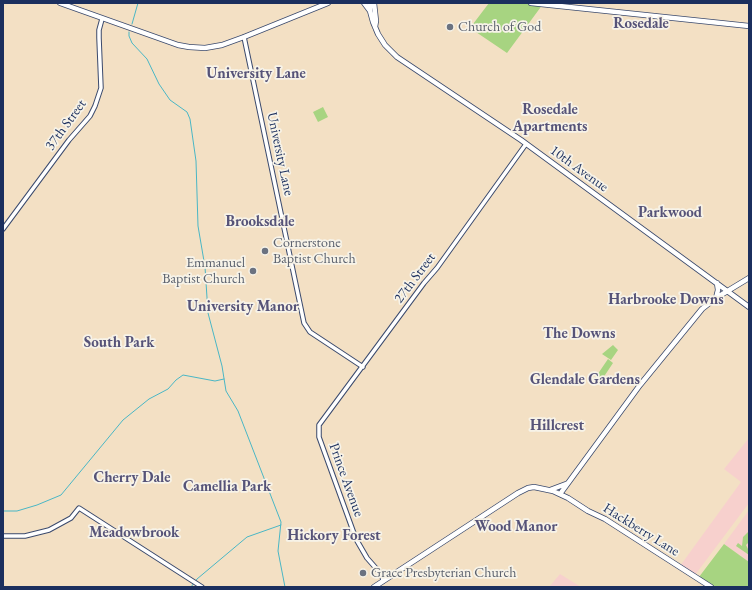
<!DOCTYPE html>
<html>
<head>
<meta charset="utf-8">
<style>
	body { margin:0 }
	#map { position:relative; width:752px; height:590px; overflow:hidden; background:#f3e0c4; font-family:"EB Garamond",serif }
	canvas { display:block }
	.frame { position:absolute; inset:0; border:4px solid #1b2f5e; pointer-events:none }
</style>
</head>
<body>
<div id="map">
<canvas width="752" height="590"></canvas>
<div class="frame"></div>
</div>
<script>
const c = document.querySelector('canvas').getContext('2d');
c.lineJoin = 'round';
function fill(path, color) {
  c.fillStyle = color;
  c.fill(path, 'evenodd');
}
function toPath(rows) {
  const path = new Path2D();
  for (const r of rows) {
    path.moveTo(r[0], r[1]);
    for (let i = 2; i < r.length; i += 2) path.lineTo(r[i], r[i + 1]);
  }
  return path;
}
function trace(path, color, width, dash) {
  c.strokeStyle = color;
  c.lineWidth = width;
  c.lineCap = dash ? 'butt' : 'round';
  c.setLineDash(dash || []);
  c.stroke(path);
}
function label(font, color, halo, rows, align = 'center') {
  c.font = font + ' "EB Garamond",serif';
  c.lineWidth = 3.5;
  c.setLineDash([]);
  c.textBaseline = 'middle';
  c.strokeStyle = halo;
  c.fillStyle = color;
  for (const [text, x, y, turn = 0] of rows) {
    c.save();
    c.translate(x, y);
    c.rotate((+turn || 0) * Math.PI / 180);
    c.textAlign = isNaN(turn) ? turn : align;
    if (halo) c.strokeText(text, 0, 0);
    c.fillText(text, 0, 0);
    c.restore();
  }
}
fill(toPath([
	[749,438,749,503,695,575,680,566,741,482,724,469],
	[749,510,749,562,724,544],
	[560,574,581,587,549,587]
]), '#f7d0cd');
fill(toPath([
	[489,3,531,3,543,4,507,53,470,28],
	[323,107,328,117,318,122,313,112],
	[613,345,618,350,611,360,602,354],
	[608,359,613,363,599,384,593,381],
	[749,531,749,542,746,545,749,551,749,555,736,546,738,543,742,546,743,537],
	[724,544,749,562,749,587,714,587,699,577]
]), '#a7d481');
trace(toPath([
	[132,24,138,3],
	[129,32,129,36,132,43,147,59,159,84,170,100,187,112,190,119,196,161,198,226,205,267,208,313,222,366,226,391,238,411,281,522,278,551,285,587],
	[3,511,17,511,37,505,61,495,123,420,149,399,168,389,176,380,183,375,215,381,224,379],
	[191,587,197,579,247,537,281,525]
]), '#49b6c5', 1);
const minor = toPath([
	[244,37,304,323,310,332,363,367],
	[3,229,69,140,90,116,95,106,101,88,99,38,99,30,102,19],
	[3,536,25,536,49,530,71,518,79,508,202,587],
	[383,581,382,575,367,558,356,539,319,437,319,425,424,283,437,268,526,144]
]);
const major = toPath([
	[60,3,178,45,189,47,205,48,222,45,244,37,328,3],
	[364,3,370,11],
	[370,3,370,11,373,22,378,34,385,45,397,57,521,140,749,307],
	[374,3,376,21,375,27],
	[531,3,749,26],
	[716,298,718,290,717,283],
	[550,490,566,484],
	[560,494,640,385,702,309,716,298,749,278],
	[374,587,518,493,528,488,534,487,553,491,568,498,588,511,605,519,711,587]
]);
trace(minor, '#3b4a6d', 5.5);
trace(major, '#3b4a6d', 6);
trace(minor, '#fff', 3.5);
trace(major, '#fff', 4.5);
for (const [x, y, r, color] of [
	[450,27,4,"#6b7280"],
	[265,251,4,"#6b7280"],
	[253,271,4,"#6b7280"],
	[363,573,4,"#6b7280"]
]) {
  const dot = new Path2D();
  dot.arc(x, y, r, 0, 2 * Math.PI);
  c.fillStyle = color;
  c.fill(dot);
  trace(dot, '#f7f3e8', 1.5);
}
label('14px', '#5b616d', '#f7f3e8', [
	["Church of God",458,27],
	["Cornerstone",273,243],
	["Baptist Church",273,259],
	["Emmanuel",245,263,"right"],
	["Baptist Church",245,279,"right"],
	["Grace Presbyterian Church",371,573]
], 'left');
label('14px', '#1b2f5e', '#f7f3e8', [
	["37th Street",66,125,-54],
	["University Lane",280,154,78],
	["10th Avenue",579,169,36],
	["27th Street",415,278,-53],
	["Prince Avenue",346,480,70],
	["Hackberry Lane",641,530,32]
]);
label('bold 15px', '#565378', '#f7f3e8', [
	["Rosedale",641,24],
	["University Lane",256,74],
	["Rosedale",550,110],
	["Apartments",550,127],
	["Parkwood",670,213],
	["Brooksdale",260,222],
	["Harbrooke Downs",666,300],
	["University Manor",243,307],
	["The Downs",579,334],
	["South Park",119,343],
	["Glendale Gardens",585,380],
	["Hillcrest",557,426],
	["Cherry Dale",132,478],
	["Camellia Park",227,487],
	["Wood Manor",516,527],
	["Meadowbrook",134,533],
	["Hickory Forest",334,536]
]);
</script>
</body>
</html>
